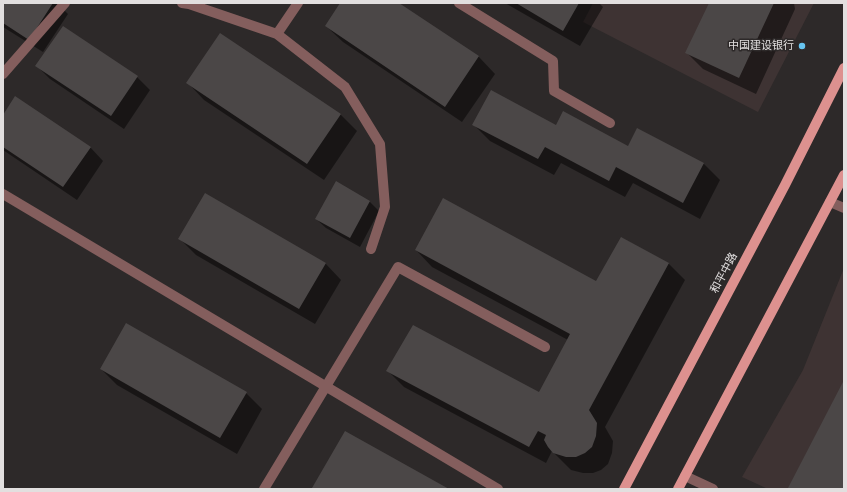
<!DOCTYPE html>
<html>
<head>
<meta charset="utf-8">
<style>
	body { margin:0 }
	#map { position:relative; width:847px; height:492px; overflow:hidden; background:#2d2929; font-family:Raleway,sans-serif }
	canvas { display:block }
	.frame { position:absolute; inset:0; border:4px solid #e2dfdf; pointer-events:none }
</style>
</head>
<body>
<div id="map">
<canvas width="847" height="492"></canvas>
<div class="frame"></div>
</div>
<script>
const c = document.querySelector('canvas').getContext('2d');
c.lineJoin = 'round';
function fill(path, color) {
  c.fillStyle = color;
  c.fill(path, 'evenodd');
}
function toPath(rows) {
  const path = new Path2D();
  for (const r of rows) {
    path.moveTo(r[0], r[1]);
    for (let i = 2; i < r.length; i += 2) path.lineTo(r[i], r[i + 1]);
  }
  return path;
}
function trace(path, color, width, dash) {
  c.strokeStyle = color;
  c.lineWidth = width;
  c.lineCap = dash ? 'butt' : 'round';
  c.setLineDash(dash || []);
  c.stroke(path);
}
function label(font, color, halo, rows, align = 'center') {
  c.font = font + ' Raleway,"Noto Sans SC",sans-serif';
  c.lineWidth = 3;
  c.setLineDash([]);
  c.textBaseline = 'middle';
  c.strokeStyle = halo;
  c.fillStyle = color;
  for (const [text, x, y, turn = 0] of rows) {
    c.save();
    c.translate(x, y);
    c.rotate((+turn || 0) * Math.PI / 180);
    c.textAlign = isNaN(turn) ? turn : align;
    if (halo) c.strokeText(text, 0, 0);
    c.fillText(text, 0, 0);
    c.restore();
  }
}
fill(toPath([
	[593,3,814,3,758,112,583,22],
	[844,268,844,489,768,489,742,477,803,370]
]), '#3e3333');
fill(toPath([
	[3,3,57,3,68,14,43,52,3,27],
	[341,3,398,3,479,57,495,74,462,122,343,42,326,26],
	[505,3,599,3,603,7,580,46],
	[710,3,794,3,795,9,756,94,703,69,687,53],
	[37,66,137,77,150,90,124,129,50,79],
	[188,83,340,114,357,131,324,180,204,100],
	[3,117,90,147,103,161,77,200,3,150],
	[474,125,556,126,628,147,638,129,704,164,720,180,700,219,633,183,625,197,561,163,554,175,490,141],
	[336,183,370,202,379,211,360,247,326,228,316,219],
	[622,238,669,264,685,280,605,427,613,441,612,453,608,464,601,470,593,473,583,473,571,470,552,451,546,463,404,387,387,370,539,394,568,340,432,267,416,250,597,282],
	[180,239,325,263,341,280,315,324,196,255],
	[101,369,246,393,262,409,237,454,117,385]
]), '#0007');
fill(toPath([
	[3,3,53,3,29,40,3,23],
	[340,3,399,3,479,56,445,107,325,26],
	[516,3,579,3,563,31],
	[709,3,774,3,739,78,685,53],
	[63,26,138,76,111,116,35,66],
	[220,33,341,114,307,164,186,83],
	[491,90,556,125,563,111,628,146,637,128,704,163,683,203,616,167,609,181,545,147,538,159,472,125],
	[15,96,91,147,63,187,3,147,3,115],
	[336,181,370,201,350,238,315,219],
	[205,193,326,263,299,309,178,239],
	[443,198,596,281,621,237,669,263,589,410,597,423,596,436,592,447,585,453,576,457,566,457,553,453,548,447,544,440,546,435,538,431,529,447,386,371,413,325,539,392,570,334,415,250],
	[126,323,247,392,220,438,100,369],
	[844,380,844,489,790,489,788,488],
	[345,431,449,489,314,489,312,488]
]), '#4b4747');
trace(toPath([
	[182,3,189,4,277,34,345,87,380,144,385,207,371,249],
	[459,3,553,61,554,91,610,123],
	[277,34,298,3],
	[3,74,65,3],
	[3,194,498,489],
	[830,202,844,208],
	[685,476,713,489],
	[264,489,398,267,545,347]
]), '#845e5d', 10);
trace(toPath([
	[624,489,785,185,844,68],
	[678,489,844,175]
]), '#dd918f', 10);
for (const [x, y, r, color] of [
	[802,46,4,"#67c4f0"]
]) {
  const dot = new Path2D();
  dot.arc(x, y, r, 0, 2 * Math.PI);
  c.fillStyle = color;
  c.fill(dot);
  trace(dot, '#2d2929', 1.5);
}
label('11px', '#e2dfdf', '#2d2929', [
	["中国建设银行",794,46]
], 'right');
label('11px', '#e2dfdf', '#2d2929', [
	["和平中路",724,273,-62]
]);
</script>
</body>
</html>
